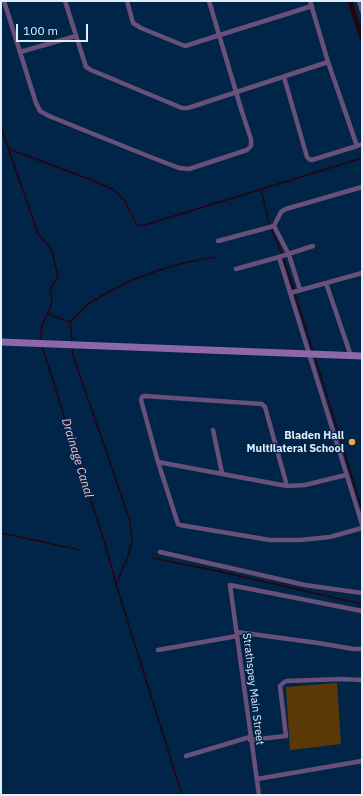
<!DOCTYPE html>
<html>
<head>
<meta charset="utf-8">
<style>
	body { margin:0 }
	#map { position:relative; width:363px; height:796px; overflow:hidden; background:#002549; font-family:"IBM Plex Sans",sans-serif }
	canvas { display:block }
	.frame { position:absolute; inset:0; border:2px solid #e0edfb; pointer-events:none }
	.scale { position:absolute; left:16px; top:24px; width:72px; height:18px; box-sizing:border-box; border:2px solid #e0edfb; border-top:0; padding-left:5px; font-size:12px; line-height:14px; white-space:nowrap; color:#e0edfb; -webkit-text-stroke:3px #002549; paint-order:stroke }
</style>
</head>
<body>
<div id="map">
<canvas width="363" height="796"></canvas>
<div class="frame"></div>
<div class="scale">100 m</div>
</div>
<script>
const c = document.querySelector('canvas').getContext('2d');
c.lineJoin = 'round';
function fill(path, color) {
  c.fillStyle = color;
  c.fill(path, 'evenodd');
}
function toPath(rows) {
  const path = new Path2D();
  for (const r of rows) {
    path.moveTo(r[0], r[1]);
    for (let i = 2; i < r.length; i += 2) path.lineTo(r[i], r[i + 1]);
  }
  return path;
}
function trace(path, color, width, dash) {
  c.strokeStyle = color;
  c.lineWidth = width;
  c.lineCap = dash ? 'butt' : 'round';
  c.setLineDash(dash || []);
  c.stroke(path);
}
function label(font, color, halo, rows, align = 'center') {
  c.font = font + ' "IBM Plex Sans",sans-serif';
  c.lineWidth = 3;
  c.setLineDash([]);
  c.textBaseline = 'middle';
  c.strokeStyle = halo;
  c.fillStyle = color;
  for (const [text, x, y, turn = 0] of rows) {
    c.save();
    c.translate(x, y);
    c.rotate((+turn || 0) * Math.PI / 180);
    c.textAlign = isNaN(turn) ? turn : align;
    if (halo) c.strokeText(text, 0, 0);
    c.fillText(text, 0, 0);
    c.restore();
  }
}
fill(toPath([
	[337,683,341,744,290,750,286,687]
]), '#5b3906');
trace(toPath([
	[1,127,38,234,52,250,58,277,50,290,52,300,51,306,43,323,40,336,41,341],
	[9,149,89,179,114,190,125,201,135,222,139,226,145,225,362,158],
	[261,189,269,223,282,254],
	[283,258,294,290],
	[295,294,313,351],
	[48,314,70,322,87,305,103,295,128,282,159,270,184,263,214,257],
	[70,322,72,342],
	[42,346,106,547,116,584,182,795],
	[72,346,73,355,130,521,132,542,127,559,116,584],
	[315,357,362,510],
	[1,533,80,550],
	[153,558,222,572,362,604]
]), '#28030c', 1.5);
trace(toPath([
	[350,1,362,38]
]), '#28030c', 5);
trace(toPath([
	[4,1,36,103,40,111,49,116,143,154,179,168,189,169,247,150,251,146,251,139,242,112,209,1],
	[65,1,86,67,91,70,182,108,188,108,328,62],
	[127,1,133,23,141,28,185,46,312,6],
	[310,1,328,62,357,146,362,144],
	[359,1,362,11],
	[20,52,76,36],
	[284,77,307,157,309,159,312,160,357,146],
	[274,226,289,255,300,290],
	[218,241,274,226,281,212,286,209,362,187],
	[279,257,313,246],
	[236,269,279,257,362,524],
	[326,283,351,356],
	[290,293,362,273],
	[213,430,222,473],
	[158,462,287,486,305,485,346,475],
	[287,486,265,407,262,404,145,396,142,397,141,400,158,462,178,524,180,525,270,540,300,540,330,537,362,528],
	[160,552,305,585,362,593],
	[237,632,318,643,354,649,362,649],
	[158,650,237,636],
	[250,740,286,736,280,686,283,683,286,681,342,679,362,680],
	[186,756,250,737],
	[257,779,362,761],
	[259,795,230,585,362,611]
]), '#685079', 4.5);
trace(toPath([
	[1,342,362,356]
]), '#8e67aa', 7);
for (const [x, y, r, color] of [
	[352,442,4,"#f1a540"]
]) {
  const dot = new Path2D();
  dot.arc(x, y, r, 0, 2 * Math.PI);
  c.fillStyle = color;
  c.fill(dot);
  trace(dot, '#002549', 1.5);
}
label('bold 11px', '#e0edfb', '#002549', [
	["Bladen Hall",344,436],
	["Multilateral School",344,449]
], 'right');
label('11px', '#e0edfb', '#002549', [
	["Strathspey Main Street",253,689,83]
]);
label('italic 12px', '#fdbcc5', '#002549', [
	["Drainage Canal",77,458,73]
]);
</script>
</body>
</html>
